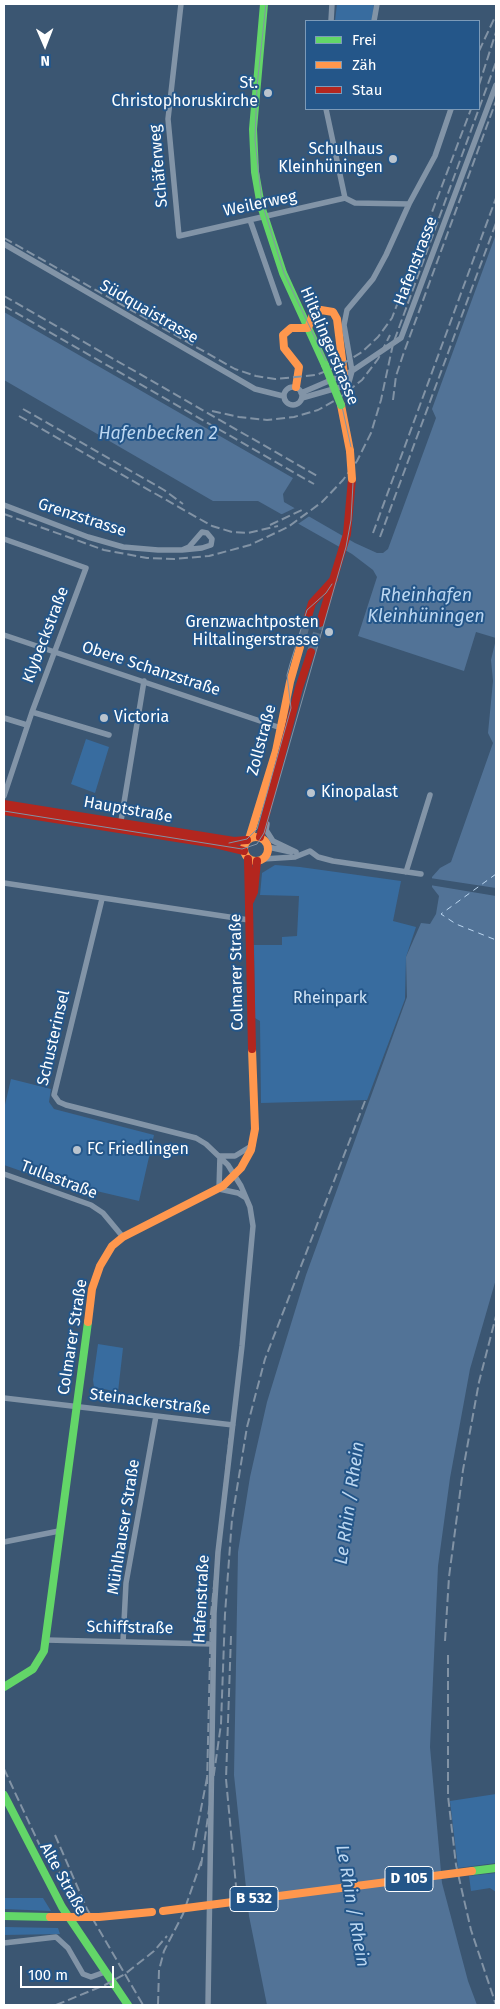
<!DOCTYPE html>
<html>
<head>
<meta charset="utf-8">
<style>
	body { margin:0 }
	#map { position:relative; width:500px; height:2009px; overflow:hidden; background:#3b5672; font-family:"Fira Sans",sans-serif }
	canvas { display:block }
	.frame { position:absolute; inset:0; border:5px solid #fff; pointer-events:none }
	.legend { position:absolute; left:305px; top:20px; width:175px; height:90px; box-sizing:border-box; background:#245689; border:1px solid #7c9ab8; margin:0; padding:6px 9px; list-style:none; font-size:15px; color:#fff }
	.legend li { display:flex; align-items:center; gap:10px; height:25px }
	.legend b { width:25px; border:1px solid #7c9ab8 }
	.north { position:absolute; left:20px; top:20px; width:50px; height:50px; -webkit-text-stroke:4px #245689; paint-order:stroke; rotate:179deg; font-size:14px; font-weight:700; line-height:20px; text-align:center; color:#fff }
	.north::after { content:''; display:block; margin:auto; width:18px; height:22px; background:#fff; clip-path:polygon(50% 0,100% 100%,50% 72%,0 100%) }
	.scale { position:absolute; left:20px; top:1966px; width:94px; height:22px; box-sizing:border-box; border:2px solid #fff; border-top:0; padding-left:6px; font-size:15px; line-height:18px; white-space:nowrap; color:#fff; -webkit-text-stroke:4px #245689; paint-order:stroke }
</style>
</head>
<body>
<div id="map">
<canvas width="500" height="2009"></canvas>
<div class="frame"></div>
<ul class="legend">
<li><b style="height:6px;background:#63d668"></b>Frei</li>
<li><b style="height:6px;background:#ff974d"></b>Zäh</li>
<li><b style="height:6px;background:#b3261e"></b>Stau</li>
</ul>
<div class="north">N</div>
<div class="scale">100 m</div>
</div>
<script>
const c = document.querySelector('canvas').getContext('2d');
c.lineJoin = 'round';
function fill(path, color) {
  c.fillStyle = color;
  c.fill(path, 'evenodd');
}
function toPath(rows) {
  const path = new Path2D();
  for (const r of rows) {
    if (r.length === 3) {
      path.moveTo(r[0] + r[2], r[1]);
      path.arc(r[0], r[1], r[2], 0, 2 * Math.PI);
      continue;
    }
    path.moveTo(r[0], r[1]);
    for (let i = 2; i < r.length; i += 2) path.lineTo(r[i], r[i + 1]);
  }
  return path;
}
function trace(path, color, width, dash) {
  c.strokeStyle = color;
  c.lineWidth = width;
  c.lineCap = dash ? 'butt' : 'round';
  c.setLineDash(dash || []);
  c.stroke(path);
}
function label(font, color, halo, rows, align = 'center') {
  c.font = font + ' "Fira Sans",sans-serif';
  c.lineWidth = 4;
  c.setLineDash([]);
  c.textBaseline = 'middle';
  c.strokeStyle = halo;
  c.fillStyle = color;
  for (const [text, x, y, turn = 0] of rows) {
    c.save();
    c.translate(x, y);
    c.rotate((+turn || 0) * Math.PI / 180);
    c.textAlign = isNaN(turn) ? turn : align;
    if (halo) c.strokeText(text, 0, 0);
    c.fillText(text, 0, 0);
    c.restore();
  }
}
fill(toPath([
	[337,4,374,4,372,21,335,21],
	[86,739,109,747,95,793,71,784],
	[275,865,300,867,401,881,393,921,416,927,406,957,405,999,367,1100,261,1103,260,1021,255,1018,254,945,282,945,282,937,297,936,299,896,260,895,262,873],
	[11,1079,51,1089,49,1102,54,1109,154,1135,139,1201,41,1178,4,1165,4,1109],
	[98,1344,123,1348,118,1392,94,1387,93,1380],
	[496,1794,496,1863,458,1868,450,1801],
	[496,1873,496,1892,490,1888,471,1891,469,1876],
	[4,1898,43,1898,51,1911,4,1909],
	[4,1927,58,1928,60,1934,4,1935]
]), '#386c9f');
fill(toPath([
	[496,234,496,638,476,632,464,671,358,636,377,577,373,570,352,554,258,501,213,501,4,380,4,312,293,478,283,494,284,502,355,543,377,553,383,553,388,549,436,418,432,409],
	[496,639,496,1279,470,1369,450,1478,438,1566,430,1747,442,1883,468,1981,477,2005,267,2005,249,1916,234,1775,238,1552,250,1477,267,1402,306,1275,407,997,406,957,421,923,430,924,436,914,439,896,432,887,432,877,440,868,451,862,493,743,488,733,493,681,491,660]
]), '#527397');
fill(toPath([
	[297,507,311,515,295,526,278,516],
	[430,878,496,888,496,896,430,885]
]), '#3b5672');
trace(toPath([
	[496,874,441,914,456,924,496,940]
]), '#bcd7f1', 1, [6, 5]);
trace(toPath([
	[300,647,307,620],
	[311,652,320,623]
]), '#586f87', 8, [8, 4]);
trace(toPath([
	[181,4,168,119,179,236,345,198],
	[331,21,332,4],
	[374,21,377,4],
	[326,109,345,198],
	[345,198,355,203,409,204],
	[250,220,279,303],
	[4,244,255,389,283,396],
	[293,396,9],
	[301,393,352,371,401,338,496,85],
	[302,398,344,386,349,382,352,371,344,325,347,310,373,279,386,255,409,204,435,156,451,109],
	[4,505,88,537,123,547,158,550,182,550,202,548,211,545,212,539,207,533,202,532,189,547,182,550],
	[4,539,86,568,32,712,4,796],
	[4,635,284,729],
	[32,712,109,735],
	[4,718,27,725],
	[267,824,266,830,273,841,296,852],
	[120,827,144,681],
	[268,847,291,852],
	[263,859,295,857,310,851,318,857,333,861,421,874],
	[406,872,430,795],
	[4,883,249,920],
	[102,899,54,1095,59,1102,66,1105,196,1138,206,1144,228,1165,241,1186,250,1207,253,1226,242,1346,218,1552,214,1613,208,2005],
	[220,1156,219,1189,238,1193,246,1198],
	[220,1156,235,1156,253,1145],
	[4,1174,91,1205,103,1213,123,1237],
	[4,1398,233,1425],
	[4,1542,59,1531],
	[46,1640,213,1644],
	[123,1642,126,1583,156,1416],
	[4,1943,56,1937,68,1948,83,1974,91,1977,105,1972]
]), '#8294a7', 5.5);
trace(toPath([
	[264,4,253,129,255,172,261,206,283,273,325,365],
	[4,1687,33,1669,44,1651,88,1322],
	[4,1795,62,1907,128,2005],
	[472,1871,496,1868],
	[4,1916,50,1917]
]), '#63d668', 8);
trace(toPath([
	[296,387,299,367,284,348,283,335,291,328,308,328,312,317,321,310,333,312,337,319,344,375],
	[341,405,350,451],
	[256,849,12],
	[249,839,276,751,290,682,300,647],
	[88,1322,92,1289,100,1266,112,1246,123,1237,223,1186,241,1168,251,1150,255,1129,252,1049]
]), '#ff974d', 8);
trace(toPath([
	[307,620,312,603,334,579],
	[320,623,347,534,352,479],
	[4,804,234,841,247,840],
	[4,811,215,844,244,851],
	[260,837,299,688,311,652],
	[248,859,252,1049],
	[250,901,254,892,257,861]
]), '#b3261e', 8);
trace(toPath([
	[4,811,242,849,257,844,264,833,346,547,351,520,353,483,351,447,341,402,329,367,284,273,262,203,255,140,257,86,266,4],
	[229,843,247,839,257,829,291,708,287,675,290,664,307,610,326,593,332,584]
]), '#8293a5', 1);
trace(toPath([
	[479,51,494,19],
	[479,85,496,32],
	[4,238,235,369,256,376,275,379,316,375,339,366,362,352,378,337,392,318,471,109],
	[4,296,319,477],
	[4,306,314,484],
	[393,400,396,376,403,355,496,101],
	[23,409,164,490,183,504],
	[212,411,239,417,267,420,294,417,318,410,339,398,362,380,378,359,390,335],
	[19,416,212,526,232,532,248,533,278,526],
	[4,514,104,550,147,558,174,559,209,556,250,545,288,527,322,502,343,480,357,461,371,433,381,400,393,344,496,62],
	[270,525,302,510],
	[373,533,496,198],
	[380,537,496,223],
	[231,1636,226,1779,236,1886],
	[445,1641,449,1577,463,1470,479,1382,496,1316],
	[448,1655,448,1796,456,1865,471,1930,496,2005],
	[4,1769,40,1846,76,1895],
	[207,1784,211,1614,231,1425],
	[55,1835,87,1909,143,2005],
	[193,1850,207,1778],
	[201,1866,221,1724,225,1614,232,1519,247,1427,265,1359,365,1101],
	[56,2005,105,1985,125,1974,154,1951,167,1936],
	[158,2005,159,1970,164,1951,183,1914,202,1859]
]), '#8293a5', 2, [9, 4]);
trace(toPath([
	[325,365,341,405]
]), '#63d668', 8);
trace(toPath([
	[350,451,352,479],
	[163,1911,472,1871],
	[50,1917,99,1917,152,1912]
]), '#ff974d', 8);
for (const [x, y, r, color] of [
	[268,93,5,"#bac4ce"],
	[393,159,5,"#bac4ce"],
	[329,632,5,"#bac4ce"],
	[104,718,5,"#bac4ce"],
	[311,793,5,"#bac4ce"],
	[77,1150,5,"#bac4ce"]
]) {
  const dot = new Path2D();
  dot.arc(x, y, r, 0, 2 * Math.PI);
  c.fillStyle = color;
  c.fill(dot);
  trace(dot, '#245689', 2);
}
for (const [x, y, w] of [
	[409,1879,48],
	[254,1899,48]
]) {
  const box = new Path2D();
  box.roundRect(x - w / 2, y - 12.5, w, 25, 4);
  c.fillStyle = '#245689';
  c.fill(box);
  trace(box, '#fff', 1);
}
label('bold 15px', '#fff', null, [
	["D 105",409,1879],
	["B 532",254,1899]
]);
label('16px', '#fff', '#245689', [
	["St.",258,84],
	["Christophoruskirche",258,102],
	["Schulhaus",383,150],
	["Kleinhüningen",383,168],
	["Grenzwachtposten",319,623],
	["Hiltalingerstrasse",319,641],
	["Victoria",114,718,"left"],
	["Kinopalast",321,793,"left"],
	["FC Friedlingen",87,1150,"left"]
], 'right');
label('16px', '#fff', '#245689', [
	["Schäferweg",159,166,-95],
	["Weilerweg",260,204,-12],
	["Hafenstrasse",416,261,-69],
	["Südquaistrasse",149,312,30],
	["Hiltalingerstrasse",329,346,67],
	["Grenzstrasse",82,518,18],
	["Klybeckstraße",46,635,-69],
	["Obere Schanzstraße",151,669,18],
	["Zollstraße",262,740,-75],
	["Hauptstraße",128,810,10],
	["Colmarer Straße",237,972,-91],
	["Schusterinsel",54,1038,-77],
	["Tullastraße",59,1180,21],
	["Colmarer Straße",73,1337,-81],
	["Steinackerstraße",150,1402,7],
	["Mühlhauser Straße",124,1527,-81],
	["Hafenstraße",202,1599,-87],
	["Schiffstraße",130,1628,1],
	["Alte Straße",63,1879,61]
]);
label('16px', '#d4e6f7', '#245689', [
	["Rheinpark",330,999]
]);
label('italic 18px', '#bcd7f1', '#245689', [
	["Hafenbecken 2",158,434],
	["Rheinhafen",426,596],
	["Kleinhüningen",426,617],
	["Le Rhin / Rhein",350,1503,-82],
	["Le Rhin / Rhein",352,1906,80]
]);
</script>
</body>
</html>
